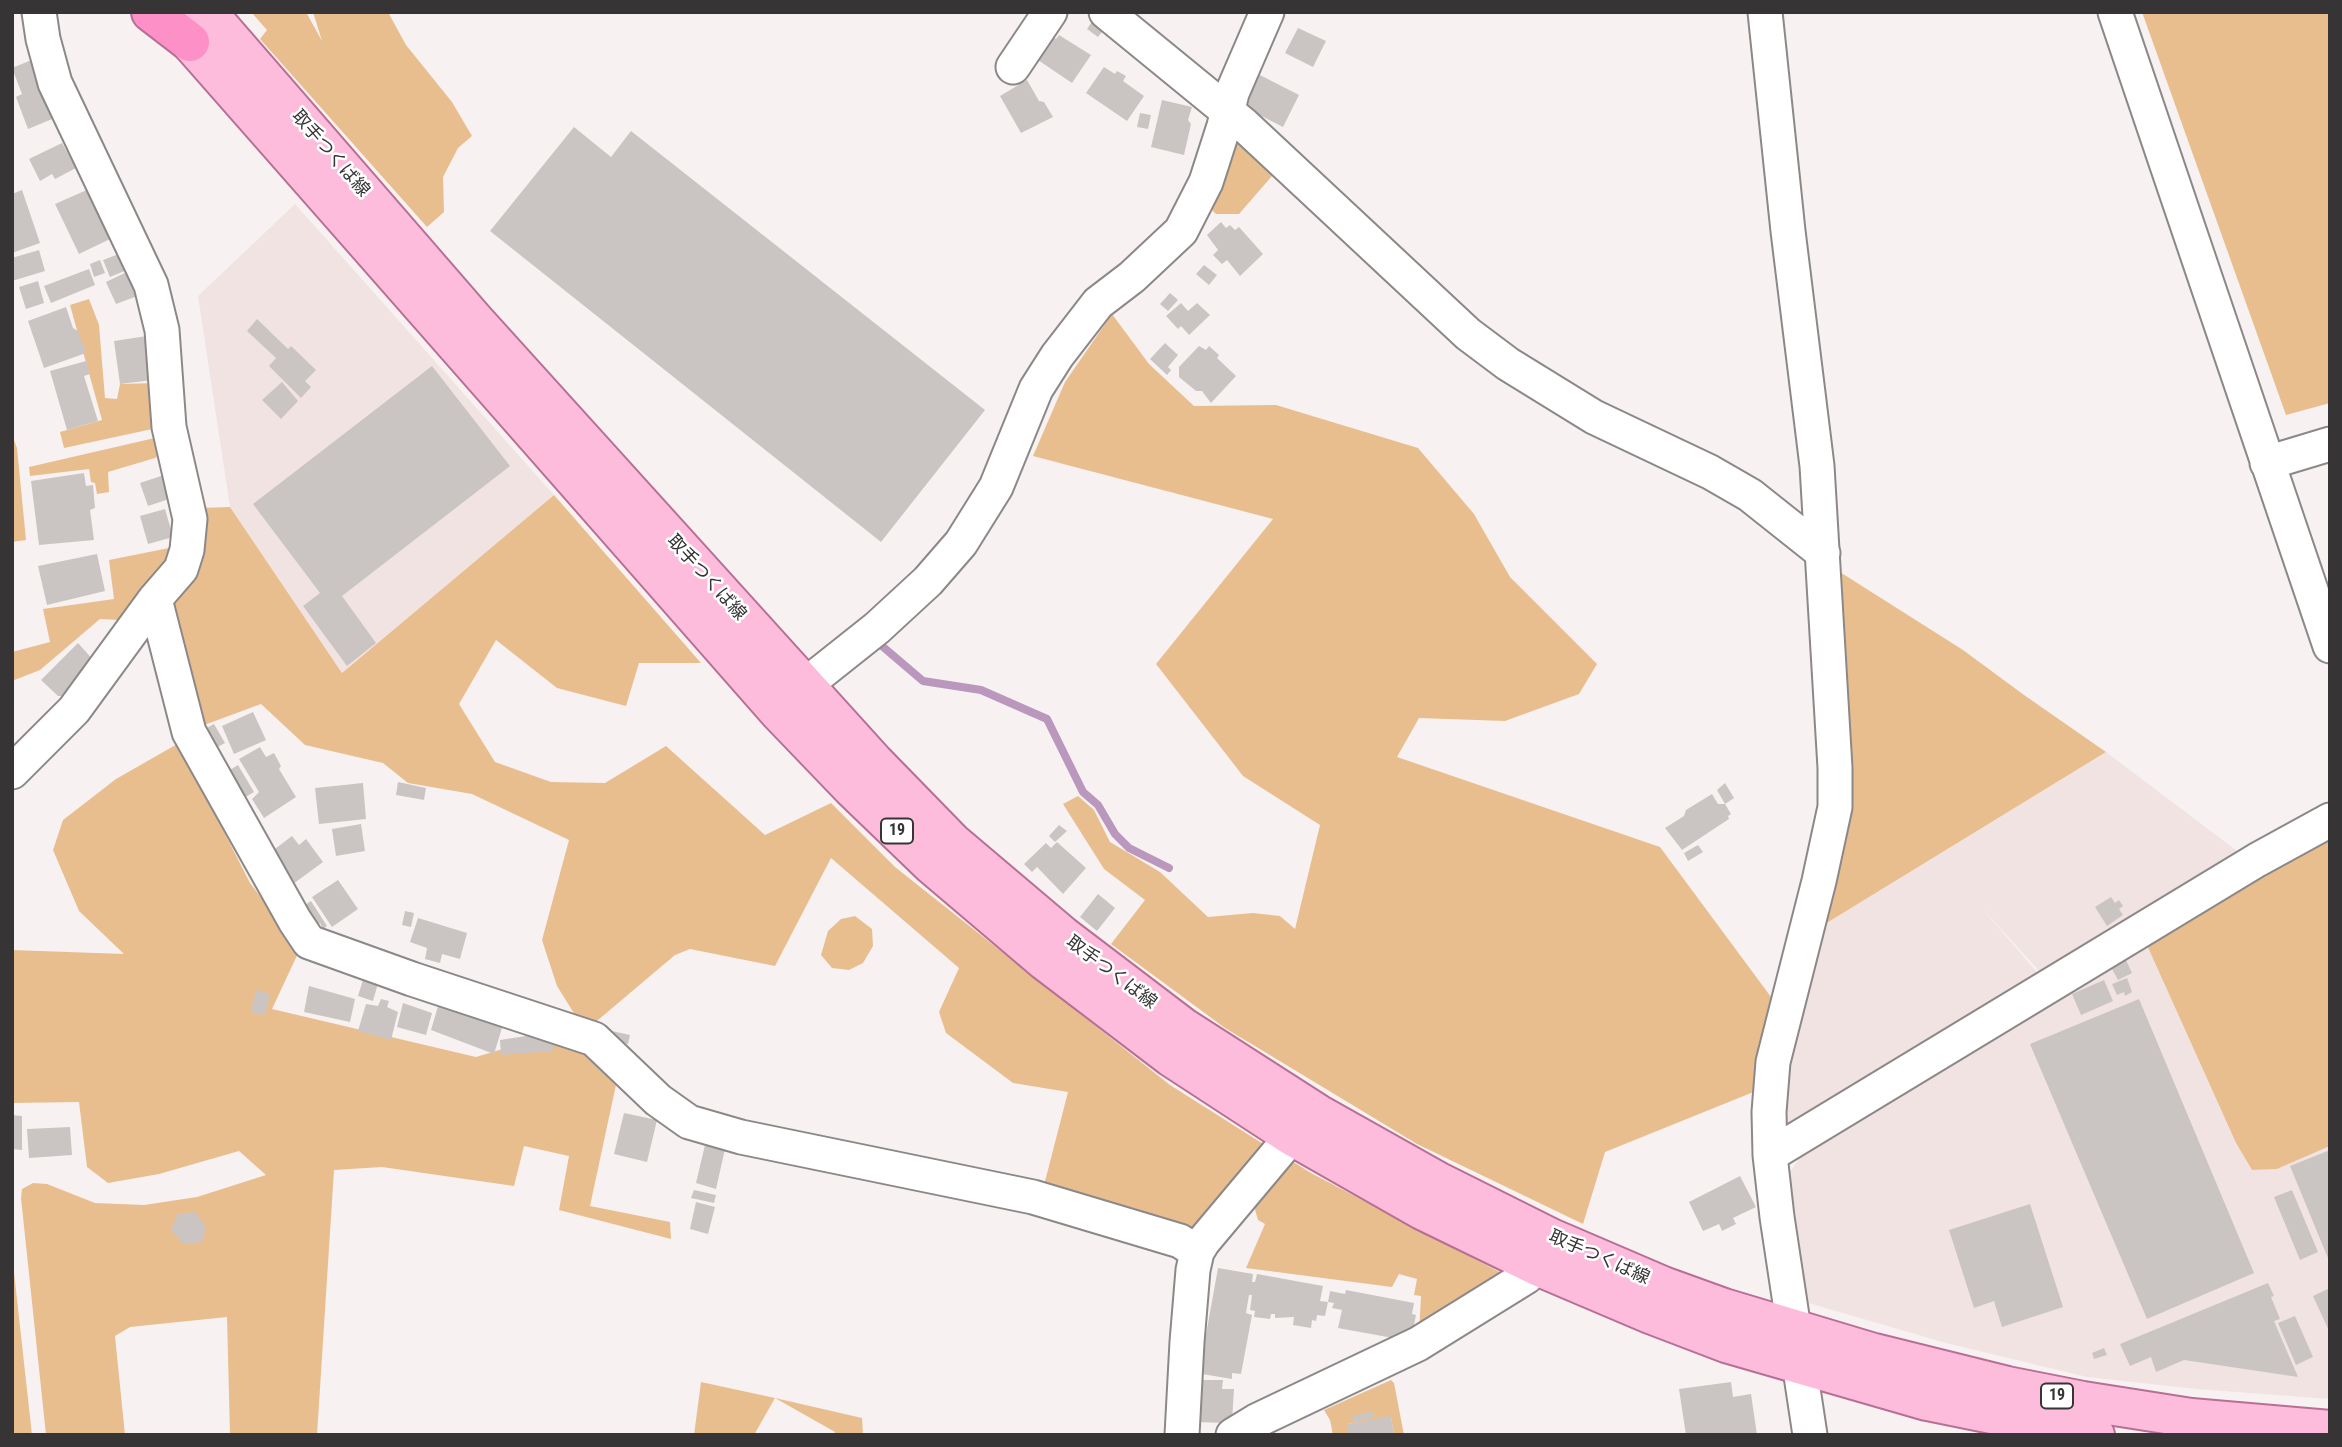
<!DOCTYPE html>
<html>
<head>
<meta charset="utf-8">
<style>
	body { margin:0 }
	#map { position:relative; width:2342px; height:1447px; overflow:hidden; background:#f7f1f1; font-family:"Roboto Condensed",sans-serif }
	canvas { display:block }
	.frame { position:absolute; inset:0; border:14px solid #363434; pointer-events:none }
</style>
</head>
<body>
<div id="map">
<canvas width="2342" height="1447"></canvas>
<div class="frame"></div>
</div>
<script>
const c = document.querySelector('canvas').getContext('2d');
c.lineJoin = 'round';
function fill(path, color) {
  c.fillStyle = color;
  c.fill(path, 'evenodd');
}
function toPath(rows) {
  const path = new Path2D();
  for (const r of rows) {
    path.moveTo(r[0], r[1]);
    for (let i = 2; i < r.length; i += 2) path.lineTo(r[i], r[i + 1]);
  }
  return path;
}
function trace(path, color, width, dash) {
  c.strokeStyle = color;
  c.lineWidth = width;
  c.lineCap = dash ? 'butt' : 'round';
  c.setLineDash(dash || []);
  c.stroke(path);
}
function label(font, color, halo, rows, align = 'center') {
  c.font = font + ' "Roboto Condensed","Noto Sans JP",sans-serif';
  c.lineWidth = 5;
  c.setLineDash([]);
  c.textBaseline = 'middle';
  c.strokeStyle = halo;
  c.fillStyle = color;
  for (const [text, x, y, turn = 0] of rows) {
    c.save();
    c.translate(x, y);
    c.rotate((+turn || 0) * Math.PI / 180);
    c.textAlign = isNaN(turn) ? turn : align;
    if (halo) c.strokeText(text, 0, 0);
    c.fillText(text, 0, 0);
    c.restore();
  }
}
fill(toPath([
	[295,204,554,495,342,673,230,507,198,296],
	[2106,752,2249,860,2043,975,1981,907,2042,978,1786,1127,1782,1114,1788,1053,1825,924],
	[2146,943,2236,1143,2252,1170,2277,1169,2330,1146,2330,1399,2196,1389,2087,1377,1946,1343,1805,1302,1786,1178,1801,1156]
]), '#f2e3e3');
fill(toPath([
	[251,12,306,12,322,41,313,12,388,12,406,45,452,102,472,136,458,148,443,177,444,212,427,227,260,39,267,30],
	[2142,12,2330,12,2330,403,2286,415],
	[1239,138,1272,176,1239,214,1216,214,1210,208],
	[89,299,99,325,105,398,117,399,120,384,156,383,157,428,64,448,60,432,102,420,70,305],
	[1112,314,1149,364,1194,406,1276,405,1418,448,1474,514,1510,577,1597,664,1579,694,1505,721,1419,718,1397,757,1660,847,1774,1001,1756,1091,1605,1152,1583,1224,1417,1144,1225,1028,1111,944,1145,900,1104,869,1063,804,1078,796,1094,810,1110,842,1160,872,1208,917,1253,913,1280,916,1295,929,1320,825,1243,776,1156,664,1273,519,1033,456,1065,382],
	[12,435,17,448,26,540,12,542],
	[159,437,164,451,155,458,108,472,109,492,97,494,95,483,91,482,89,469,30,476,29,467],
	[554,495,701,663,639,663,626,706,557,688,496,640,459,704,495,762,551,782,605,783,666,746,765,835,831,803,895,867,1170,1085,1268,1147,1193,1239,1042,1193,1068,1092,1013,1083,946,1033,939,1012,959,968,831,858,775,966,690,949,675,955,585,1031,557,986,542,940,569,840,472,794,408,783,383,763,305,745,261,704,196,728,162,607,200,508,230,507,342,673],
	[174,547,167,568,118,620,100,619,40,670,12,681,12,652,50,642,43,609,114,599,109,560],
	[1832,567,1963,650,2024,695,2106,752,1825,924,1842,851],
	[179,743,250,883,300,949,272,1009,476,1057,526,1042,575,1043,617,1080,590,1206,670,1222,671,1239,559,1210,569,1156,524,1146,514,1186,382,1167,334,1170,317,1435,230,1435,227,1317,130,1327,115,1336,125,1435,46,1435,21,1198,22,1189,33,1183,47,1184,95,1203,144,1205,197,1197,266,1175,239,1151,159,1174,108,1183,87,1167,79,1102,12,1103,12,950,124,954,79,911,53,850,63,820,116,779],
	[2330,835,2330,1146,2277,1169,2252,1170,2236,1143,2146,943],
	[855,916,872,929,873,946,863,963,849,970,832,968,821,955,828,931,841,919],
	[1287,1158,1311,1173,1507,1276,1419,1334,1421,1296,1414,1295,1417,1279,1399,1274,1392,1287,1246,1268,1265,1224,1258,1220,1254,1206],
	[12,1254,32,1435,12,1435],
	[1391,1380,1394,1383,1404,1435,1394,1435,1391,1417,1348,1424,1348,1435,1333,1435,1330,1420,1324,1410],
	[701,1382,775,1398,862,1418,863,1435,834,1435,835,1432,775,1398,754,1435,694,1435]
]), '#e9be8f');
trace(toPath([
	[882,646,923,681,981,690,1047,719,1083,792,1098,805,1115,834,1129,848,1169,868]
]), '#ba97bd', 8);
fill(toPath([
	[1093,20,1105,28,1098,37,1087,29],
	[1298,28,1326,41,1313,67,1285,53],
	[1050,35,1056,39,1059,35,1091,55,1072,83,1035,58],
	[34,59,57,117,28,129,16,97,22,94,12,68],
	[1104,67,1115,74,1117,71,1126,76,1123,81,1144,96,1127,121,1086,93],
	[1256,73,1299,95,1283,127,1240,105],
	[1027,80,1039,101,1044,102,1053,117,1021,133,1000,96],
	[1162,100,1192,107,1188,120,1191,124,1184,155,1151,147],
	[1140,113,1151,115,1148,129,1137,127],
	[574,127,611,157,631,131,985,410,881,542,490,231],
	[62,143,76,168,55,179,52,174,40,181,29,159],
	[89,189,112,238,79,254,55,204],
	[22,190,40,243,12,253,12,194],
	[1221,222,1226,228,1230,225,1235,230,1239,227,1263,254,1240,276,1227,260,1222,264,1213,255,1218,250,1207,235],
	[39,250,45,271,12,281,12,258],
	[124,252,129,269,110,277,103,260],
	[100,260,105,273,94,277,90,264],
	[1204,265,1217,275,1209,285,1196,274],
	[89,269,95,285,51,303,44,286],
	[131,270,140,295,116,304,106,282],
	[38,281,44,303,26,309,19,287],
	[1170,293,1178,300,1168,311,1160,304],
	[1181,303,1188,311,1197,303,1210,315,1189,335,1181,326,1178,329,1166,316],
	[66,307,73,328,78,331,86,353,44,368,28,321],
	[257,319,288,349,291,346,316,370,305,381,311,387,301,398,269,366,276,358,247,331],
	[147,336,153,380,120,384,114,341],
	[1165,343,1178,355,1168,367,1171,370,1167,375,1150,359],
	[1199,346,1206,350,1209,346,1219,355,1217,358,1236,376,1211,403,1202,391,1196,391,1179,377,1179,367],
	[86,361,90,374,84,376,98,421,67,430,50,371],
	[432,366,510,466,342,596,376,643,347,666,303,606,320,593,253,504],
	[282,382,298,401,281,419,262,400],
	[84,473,86,486,93,485,95,508,90,510,94,540,39,545,31,481],
	[164,475,172,498,148,506,140,483],
	[165,509,173,537,148,544,140,516],
	[97,554,105,591,47,605,38,566],
	[78,643,95,662,73,682,63,696,58,696,41,680],
	[253,712,266,740,234,754,222,726],
	[214,724,225,743,212,750,201,731],
	[260,747,266,757,274,753,281,766,279,769,296,797,264,818,252,799,259,792,239,759],
	[238,765,254,792,239,801,223,774],
	[398,782,426,788,424,800,396,795],
	[363,783,366,819,319,824,315,788],
	[1725,783,1734,798,1725,804,1717,790],
	[1712,794,1718,804,1725,804,1731,814,1728,816,1729,819,1682,850,1665,828,1684,816,1686,810],
	[361,824,365,851,336,856,332,829],
	[1059,825,1067,831,1055,842,1049,836],
	[292,836,299,845,306,839,323,862,293,884,271,852],
	[1057,842,1086,868,1063,894,1037,867,1032,872,1024,864,1046,843,1051,848],
	[1698,845,1703,852,1688,861,1684,853],
	[338,880,358,909,332,927,312,897],
	[1098,894,1115,908,1097,931,1080,917],
	[2111,897,2115,903,2119,900,2123,906,2119,909,2123,915,2107,926,2095,907],
	[311,901,327,926,323,929,320,923,312,929,299,909],
	[405,911,414,913,411,927,402,925],
	[418,918,467,933,460,959,442,954,440,963,425,959,427,948,410,942],
	[2126,960,2132,973,2118,980,2111,967],
	[366,970,380,976,373,1001,358,996],
	[2127,978,2132,992,2125,996,2124,992,2117,995,2112,984],
	[2104,980,2113,1001,2081,1015,2072,994],
	[309,986,355,999,350,1022,304,1012],
	[256,990,270,994,265,1015,251,1012],
	[441,996,505,1018,494,1054,431,1030],
	[381,999,389,1001,387,1007,398,1012,391,1040,358,1031,366,1004,378,1006],
	[2139,999,2254,1273,2147,1319,2030,1044],
	[403,1003,432,1013,426,1035,397,1027],
	[612,1031,630,1035,628,1044,610,1040],
	[552,1032,553,1051,501,1055,500,1040],
	[624,1113,657,1120,647,1162,614,1154],
	[12,1115,22,1116,22,1150,12,1149],
	[70,1127,72,1155,29,1158,27,1129],
	[705,1145,725,1149,716,1189,696,1183],
	[2330,1150,2330,1263,2290,1166],
	[1740,1176,1756,1207,1733,1218,1736,1224,1722,1231,1719,1224,1703,1231,1689,1202],
	[694,1190,716,1195,714,1203,691,1198],
	[2292,1190,2318,1252,2300,1260,2274,1197],
	[696,1202,715,1207,708,1234,690,1229],
	[2030,1204,2063,1307,2002,1327,1994,1301,1974,1308,1949,1230],
	[195,1212,206,1227,202,1242,183,1244,171,1229,178,1214],
	[1218,1268,1253,1274,1252,1282,1255,1282,1257,1274,1323,1286,1320,1301,1328,1302,1330,1291,1345,1294,1346,1290,1414,1303,1412,1314,1416,1315,1412,1335,1404,1340,1338,1328,1342,1310,1332,1308,1334,1303,1328,1302,1325,1316,1317,1315,1316,1321,1312,1320,1311,1328,1293,1325,1294,1317,1275,1318,1275,1314,1271,1314,1270,1319,1254,1317,1255,1311,1250,1310,1252,1295,1249,1295,1246,1313,1252,1315,1241,1374,1232,1373,1232,1379,1202,1374,1202,1368,1200,1368],
	[2268,1283,2274,1296,2271,1297,2280,1319,2274,1321,2298,1377,2184,1360,2156,1372,2151,1357,2130,1366,2120,1344],
	[2330,1288,2330,1333,2313,1296],
	[2295,1316,2313,1357,2296,1365,2278,1323],
	[2104,1348,2107,1355,2094,1359,2092,1353],
	[1200,1380,1223,1380,1222,1389,1234,1389,1232,1421,1227,1423,1195,1422],
	[1731,1382,1733,1397,1751,1394,1757,1435,1686,1435,1679,1389],
	[1373,1411,1374,1417,1353,1422,1352,1416],
	[1391,1416,1394,1435,1348,1435,1348,1424]
]), '#cac5c3');
const minor = toPath([
	[1106,12,1243,124,1468,334,1508,364,1594,417,1710,472,1750,495,1823,553],
	[1765,12,1788,231,1817,466,1835,768,1835,807,1819,881,1773,1062,1769,1112,1770,1155,1777,1217,1810,1435],
	[2115,12,2330,646],
	[1013,67,1050,12],
	[2267,463,2330,444],
	[155,599,189,732,295,921,309,942,412,979,594,1039,658,1100,689,1122,741,1137,1033,1197,1180,1241,1197,1252],
	[786,703,804,686,877,628,928,581,961,543,996,487,1036,389,1057,356,1098,303,1132,277,1181,231,1206,182,1224,126,1232,93,1267,12],
	[12,772,74,710,155,599,181,569,187,550,190,519,169,427,162,330,151,285,55,83,43,39,39,12],
	[1770,1155,2257,860,2330,820],
	[1182,1435,1187,1342,1193,1270,1197,1252,1203,1242,1292,1136],
	[1233,1435,1256,1421,1418,1344,1526,1277,1537,1266]
]);
const major = toPath([
	[207,12,475,321,875,763,952,842,1063,936,1184,1028,1318,1114,1439,1182,1551,1238,1663,1286,1724,1308,1874,1353,2007,1386,2083,1401,2191,1418,2330,1430],
	[168,17,778,711,852,788,932,865,1045,961,1171,1057,1292,1136,1422,1210,1537,1266,1650,1314,1726,1343,1927,1401,2095,1435]
]);
const highway = toPath([
	[151,12,190,42]
]);
trace(minor, '#8d8888', 37);
trace(major, '#b77094', 42);
trace(highway, '#b77094', 42);
trace(minor, '#fff', 33);
trace(major, '#febcdd', 38);
trace(highway, '#fd90c7', 38);
for (const [x, y, w] of [
	[897,831,32],
	[2057,1396,32]
]) {
  const box = new Path2D();
  box.roundRect(x - w / 2, y - 12.5, w, 25, 5);
  c.fillStyle = '#fff';
  c.fill(box);
  trace(box, '#363434', 2);
}
label('bold 16px', '#363434', null, [
	["19",897,831],
	["19",2057,1396]
]);
label('18px', '#363434', '#fff', [
	["取手つくば線",330,154,49],
	["取手つくば線",706,578,48],
	["取手つくば線",1111,973,37],
	["取手つくば線",1599,1258,24]
]);
</script>
</body>
</html>
